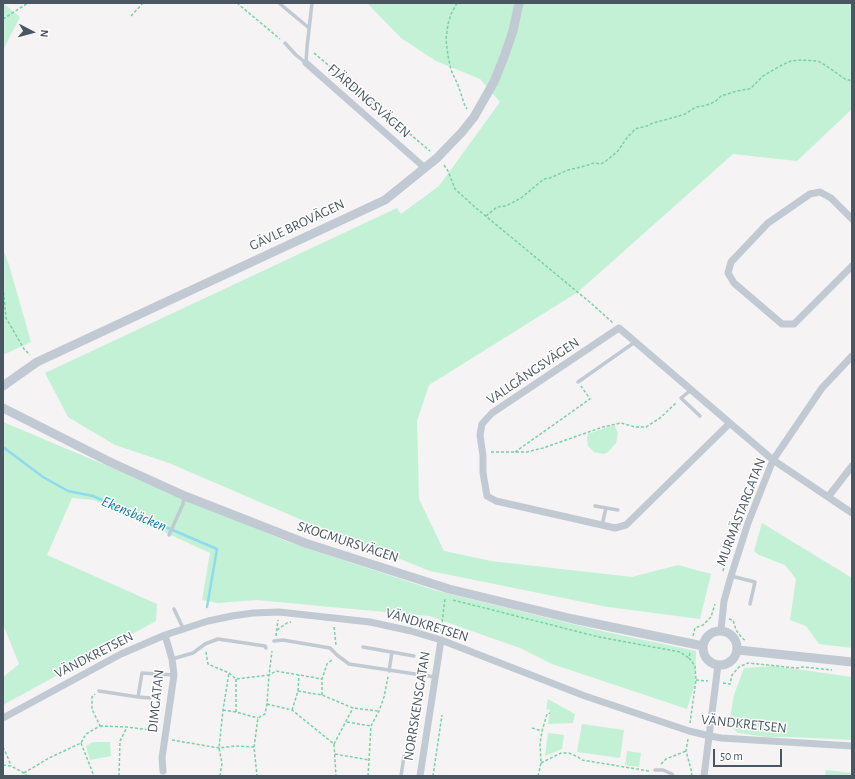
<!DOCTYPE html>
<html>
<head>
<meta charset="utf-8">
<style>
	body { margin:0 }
	#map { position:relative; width:855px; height:779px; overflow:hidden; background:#f5f3f3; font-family:"Alegreya Sans",sans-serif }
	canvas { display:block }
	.frame { position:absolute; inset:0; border:4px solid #4a5661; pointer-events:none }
	.north { position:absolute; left:12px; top:12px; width:40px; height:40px; -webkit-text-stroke:3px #fff; paint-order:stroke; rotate:96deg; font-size:11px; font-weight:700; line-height:16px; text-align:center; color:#4a5661 }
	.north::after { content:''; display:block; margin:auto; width:14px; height:18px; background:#4a5661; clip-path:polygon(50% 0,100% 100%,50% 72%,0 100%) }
	.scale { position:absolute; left:713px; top:749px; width:69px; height:18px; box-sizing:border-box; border:2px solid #4a5661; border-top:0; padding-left:5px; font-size:12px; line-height:14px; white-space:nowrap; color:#4a5661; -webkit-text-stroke:3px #fff; paint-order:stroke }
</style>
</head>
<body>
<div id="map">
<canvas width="855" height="779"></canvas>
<div class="frame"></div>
<div class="north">N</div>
<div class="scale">50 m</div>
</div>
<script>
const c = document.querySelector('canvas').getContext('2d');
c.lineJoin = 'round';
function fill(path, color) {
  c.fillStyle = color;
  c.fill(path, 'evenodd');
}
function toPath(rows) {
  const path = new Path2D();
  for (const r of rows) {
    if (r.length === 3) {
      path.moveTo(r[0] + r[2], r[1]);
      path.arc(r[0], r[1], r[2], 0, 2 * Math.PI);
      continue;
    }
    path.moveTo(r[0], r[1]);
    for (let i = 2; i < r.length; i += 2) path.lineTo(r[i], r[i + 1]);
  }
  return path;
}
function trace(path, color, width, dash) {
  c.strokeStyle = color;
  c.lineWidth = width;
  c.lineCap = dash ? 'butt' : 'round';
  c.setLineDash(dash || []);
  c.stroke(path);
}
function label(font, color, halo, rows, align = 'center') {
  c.font = font + ' "Alegreya Sans",sans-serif';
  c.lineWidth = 3;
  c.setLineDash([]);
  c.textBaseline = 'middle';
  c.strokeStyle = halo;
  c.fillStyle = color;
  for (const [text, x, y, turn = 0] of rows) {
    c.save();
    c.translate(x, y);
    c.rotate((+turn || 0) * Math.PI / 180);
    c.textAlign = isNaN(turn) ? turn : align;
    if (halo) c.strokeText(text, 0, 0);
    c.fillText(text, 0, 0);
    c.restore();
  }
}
fill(toPath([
	[3,3,20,17,3,50],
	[367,3,852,3,852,109,797,161,733,154,578,292,429,385,417,421,419,499,444,551,491,561,632,577,678,565,711,574,700,619,608,607,430,571,297,518,169,463,115,445,68,417,45,373,397,208,401,214,439,186,500,102,480,79,436,61,401,38],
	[3,249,9,265,31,342,3,355],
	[3,422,288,542,434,590,597,630,696,651,695,684,687,709,552,664,520,648,429,616,342,608,257,600,218,603,202,600,210,553,94,500,72,498,47,555,157,604,156,621,3,705,3,677,19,664,3,624],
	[611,426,615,426,618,433,616,443,608,452,604,454,594,452,588,446,587,438,588,434],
	[762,523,852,578,852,648,819,644,806,626,790,620,796,579,785,565,759,555,754,551],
	[774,666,852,677,852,740,791,737,766,737,738,733,732,727,730,718,734,695,744,668],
	[548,699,575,714,573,723,548,724,550,710,546,709],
	[582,724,624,730,620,758,577,752],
	[548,733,564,735,562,749,545,756],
	[93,742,110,742,111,756,90,760,86,746],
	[627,751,641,753,639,767,625,765],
	[826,770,852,773,852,776,825,776]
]), '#c3f1d5');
trace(toPath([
	[3,447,43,477,68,491,93,496,217,549,207,607]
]), '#90daee', 2.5);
trace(toPath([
	[237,3,280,39],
	[457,3,451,14,448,24,446,39,448,56,451,70,458,85,465,106,467,109],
	[131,16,143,3],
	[3,19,28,3],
	[314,53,430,151],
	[444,165,448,171,455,189,476,208,592,304,613,323],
	[486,216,497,207,506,206,521,198,544,179,550,178,568,170,581,167,588,165,594,163,601,164,606,161,618,151,626,139,635,129,647,126,653,123,679,116,685,114,696,107,703,106,710,104,716,101,721,96,737,91,749,89,751,88,763,76,768,73,782,65,791,61,801,60,818,61,825,65,845,79,852,81],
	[3,287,6,318,24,349,30,355],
	[491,452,527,452,543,448,603,427,621,423,635,427,646,427,660,418,677,402],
	[515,452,590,399,581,386],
	[723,571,734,529,753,486,754,485],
	[453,600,599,637,680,652,689,658],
	[729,619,733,620,736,630,742,638,746,641],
	[334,627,336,645],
	[277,630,287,623,291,622],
	[441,632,445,598],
	[276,636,278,620],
	[693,636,695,628,703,625,711,617,715,604],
	[206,652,208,664,229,673,236,679,269,675,272,651],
	[690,653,689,658,695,666,696,680,690,723],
	[236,679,236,712,258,718],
	[696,680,708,681],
	[723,683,730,684,732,675,739,667,748,663,797,668,803,667,832,670],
	[298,691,322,695,353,708,378,711],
	[322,695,322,679,327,664,333,659],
	[267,704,292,710,334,744,336,776],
	[223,710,236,712],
	[292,710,298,691,299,675],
	[347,722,371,726],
	[100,726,127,727,158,731],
	[532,728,542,731],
	[688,739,686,751,692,773,691,776],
	[172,740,219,748,235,746,254,747,257,776],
	[81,743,94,776],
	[334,744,353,708],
	[3,747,8,758,11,766],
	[254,747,258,718,265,714,267,704,269,675,276,671,322,679],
	[335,754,369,760],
	[541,763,561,753,569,753,578,757,582,760,649,771],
	[661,764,666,759,686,751],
	[3,765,11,766,24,773,27,776],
	[24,773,49,758,81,743,86,734,100,726,92,709,92,697,95,694],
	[119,776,120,741,127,727],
	[220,776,222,763,219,748,223,710,229,673],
	[368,776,369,760,371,726,379,711,384,697,388,677],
	[433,776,442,715],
	[538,776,541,763,540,744,542,731,547,714,550,713]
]), '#7ad0a6', 1.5, [3, 2]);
trace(toPath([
	[279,3,309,28],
	[285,43,296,55,306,63],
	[306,63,307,47,312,3],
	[578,382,635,342],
	[691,390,681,398,700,416],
	[595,506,618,510],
	[602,525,606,508],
	[169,535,183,504,184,497],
	[731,576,755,582,750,604],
	[174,609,183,628],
	[274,641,283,640,330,648,337,655,349,664,435,677],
	[363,647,414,656],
	[172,659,193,653,205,644,218,639,265,646,266,648],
	[389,671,392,652],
	[99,691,138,697,150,698],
	[138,697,142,673,174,675],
	[655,770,663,770,672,774,673,776],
	[401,776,404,756]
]), '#c1cad2', 3.5);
trace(toPath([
	[306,63,425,168],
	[852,219,831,198,820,192,810,194,768,223,731,262,728,273,734,283,782,324,794,324,852,266],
	[730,423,626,525,615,528,496,501,487,496,483,473,483,456,480,435,482,424,492,413,619,328,773,460,852,513],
	[828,497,852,466],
	[721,630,724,601,731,576,748,523,773,460,822,388,852,356],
	[3,718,121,654,165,635,208,621,232,616,253,613,279,612,370,622,411,631,441,640,585,696,689,731,710,736,721,738,852,746],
	[163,771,162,758,174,675,172,659,165,635],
	[420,776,441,640],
	[704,776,718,665]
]), '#c1cad2', 7);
trace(toPath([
	[3,386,37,362,385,200,437,158,462,132,474,117,494,82,504,57,513,31,519,3],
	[3,408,110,462,185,496,305,543,449,589,573,619,703,646],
	[720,648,17],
	[738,650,852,662]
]), '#c1cad2', 9);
label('14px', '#4a5661', '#fff', [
	["FJÄRDINGSVÄGEN",369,101,41],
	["GÄVLE BROVÄGEN",297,225,-25],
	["VALLGÅNGSVÄGEN",533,371,-34],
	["MURMÄSTARGATAN",741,512,-69],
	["SKOGMURSVÄGEN",348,542,18],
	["VÄNDKRETSEN",427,625,17],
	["VÄNDKRETSEN",94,655,-27],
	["DIMGATAN",156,701,-84],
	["NORRSKENSGATAN",417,706,-81],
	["VÄNDKRETSEN",744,724,6]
]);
label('italic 15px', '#0c7c9b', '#fff', [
	["Ekensbäcken",134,514,23]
]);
</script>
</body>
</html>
